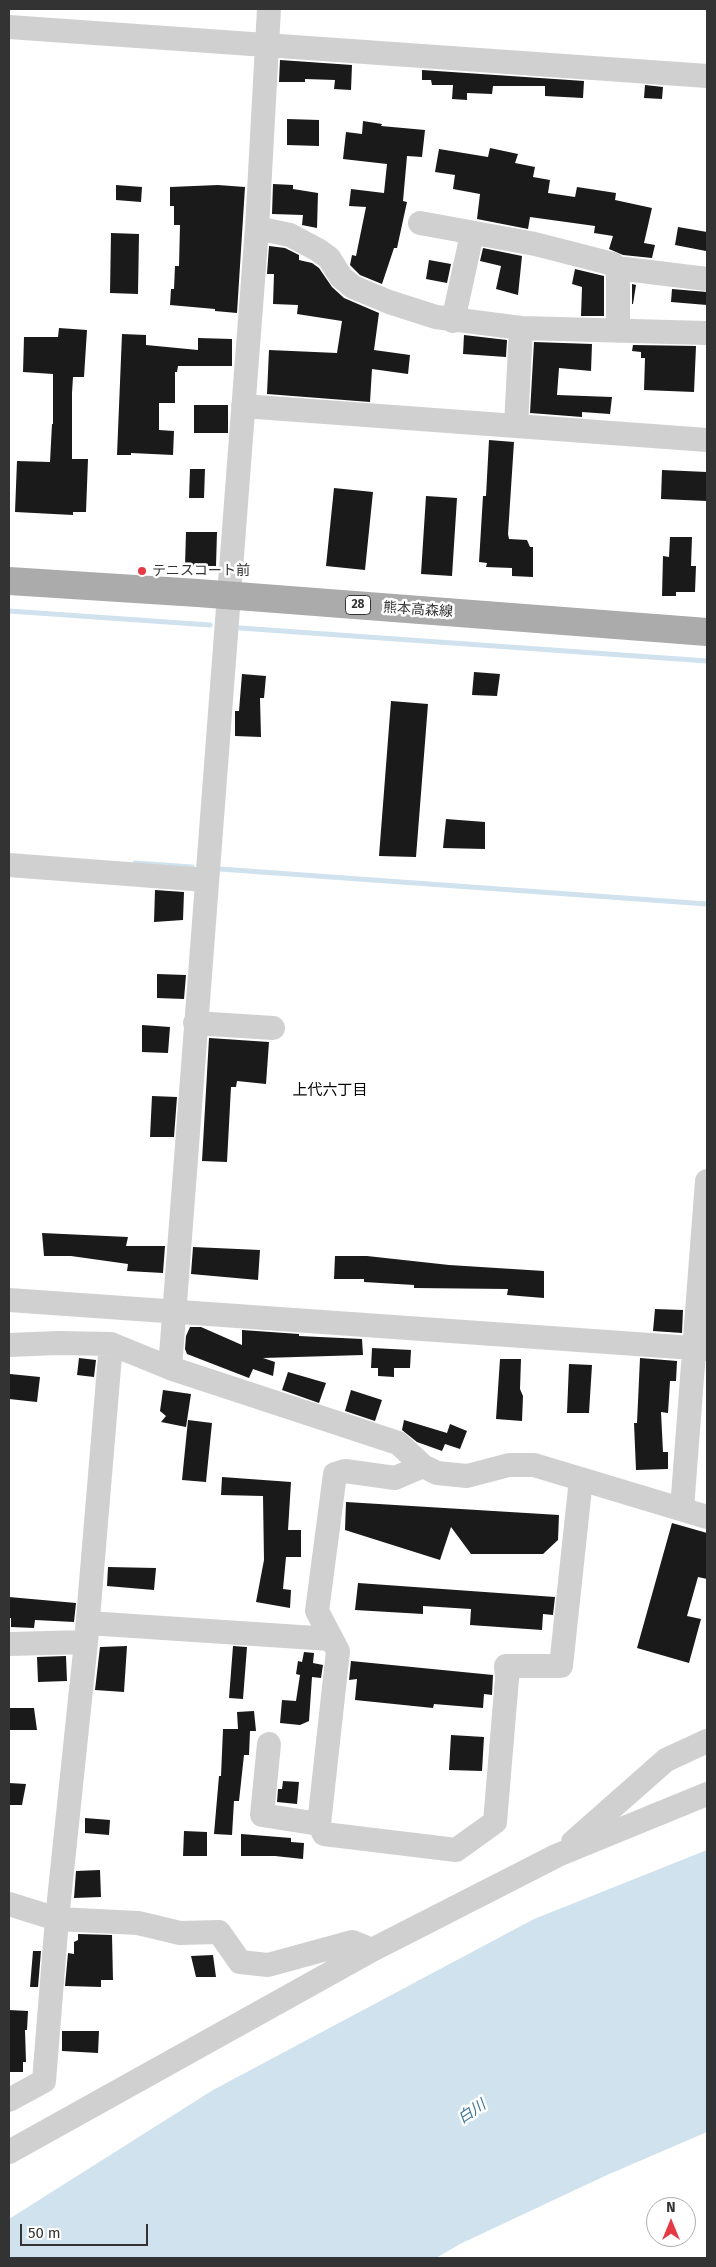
<!DOCTYPE html>
<html>
<head>
<meta charset="utf-8">
<style>
	body { margin:0 }
	#map { position:relative; width:716px; height:2267px; overflow:hidden; background:#fff; font-family:"Fira Sans",sans-serif }
	canvas { display:block }
	.frame { position:absolute; inset:0; border:10px solid #333; pointer-events:none }
	.north { position:absolute; left:646px; top:2197px; width:50px; height:50px; box-sizing:border-box; background:#fff; border:1px solid #adadad; border-radius:50%; rotate:0deg; font-size:14px; font-weight:700; line-height:20px; text-align:center; color:#333 }
	.north::after { content:''; display:block; margin:auto; width:18px; height:22px; background:#e63946; clip-path:polygon(50% 0,100% 100%,50% 72%,0 100%) }
	.scale { position:absolute; left:20px; top:2224px; width:128px; height:22px; box-sizing:border-box; border:2px solid #333; border-top:0; padding-left:6px; font-size:15px; line-height:18px; white-space:nowrap; color:#333; -webkit-text-stroke:4px #fff; paint-order:stroke }
</style>
</head>
<body>
<div id="map">
<canvas width="716" height="2267"></canvas>
<div class="frame"></div>
<div class="north">N</div>
<div class="scale">50 m</div>
</div>
<script>
const c = document.querySelector('canvas').getContext('2d');
c.lineJoin = 'round';
function fill(path, color) {
  c.fillStyle = color;
  c.fill(path, 'evenodd');
}
function toPath(rows) {
  const path = new Path2D();
  for (const r of rows) {
    path.moveTo(r[0], r[1]);
    for (let i = 2; i < r.length; i += 2) path.lineTo(r[i], r[i + 1]);
  }
  return path;
}
function trace(path, color, width, dash) {
  c.strokeStyle = color;
  c.lineWidth = width;
  c.lineCap = dash ? 'butt' : 'round';
  c.setLineDash(dash || []);
  c.stroke(path);
}
function label(font, color, halo, rows, align = 'center') {
  c.font = font + ' "Fira Sans","Noto Sans JP",sans-serif';
  c.lineWidth = 5;
  c.setLineDash([]);
  c.textBaseline = 'middle';
  c.strokeStyle = halo;
  c.fillStyle = color;
  for (const [text, x, y, turn = 0] of rows) {
    c.save();
    c.translate(x, y);
    c.rotate((+turn || 0) * Math.PI / 180);
    c.textAlign = isNaN(turn) ? turn : align;
    if (halo) c.strokeText(text, 0, 0);
    c.fillText(text, 0, 0);
    c.restore();
  }
}
fill(toPath([
	[707,1850,707,2132,607,2175,460,2244,436,2258,9,2258,9,2219,213,2090,534,1919]
]), '#cfe2ee');
trace(toPath([
	[9,611,210,625],
	[240,628,707,661],
	[135,863,192,867],
	[220,869,707,904]
]), '#cfe2ee', 5);
fill(toPath([
	[280,60,352,65,351,90,334,89,335,80,305,79,305,82,279,82],
	[422,70,584,81,583,98,545,96,545,86,493,86,492,94,467,93,467,100,452,99,453,85,432,85,431,80,422,80],
	[645,85,663,87,662,99,644,98],
	[287,119,319,120,319,146,287,145],
	[363,121,382,124,381,126,425,130,422,157,407,156,403,201,407,202,397,248,394,248,382,284,360,275,350,265,352,255,356,256,366,207,349,206,351,189,384,193,387,164,343,159,346,132,362,134],
	[490,148,518,154,515,163,535,167,533,177,550,180,548,193,575,197,577,187,616,193,615,200,652,208,644,243,655,245,652,258,623,255,609,249,613,236,594,233,595,226,530,217,528,229,477,219,480,194,453,189,455,175,435,172,439,149,488,157],
	[273,184,293,185,293,189,318,193,317,228,302,225,303,215,272,214],
	[116,185,142,187,141,202,116,200],
	[218,185,245,187,237,313,215,311,215,309,170,305,171,289,174,289,175,266,179,266,180,225,174,225,174,206,170,206,170,187],
	[678,227,707,232,706,251,675,245],
	[111,233,139,234,138,294,110,293],
	[269,246,285,248,299,255,299,260,312,263,319,268,332,287,344,298,379,313,374,350,410,355,408,374,372,369,370,402,267,394,269,350,337,353,342,321,297,314,298,305,273,304,274,274,267,274],
	[483,248,522,256,518,295,496,289,501,266,480,261],
	[429,260,451,264,447,283,426,279],
	[575,269,604,276,604,316,581,316,582,287,572,284],
	[632,284,636,285,633,304,632,304],
	[672,289,707,292,707,305,671,302],
	[59,328,87,330,84,377,73,377,72,393,72,459,88,459,86,512,73,512,73,515,15,512,17,461,50,462,52,424,53,424,53,374,23,372,24,337,58,337],
	[122,334,146,335,146,345,198,350,198,338,232,339,232,366,178,366,177,372,175,372,175,403,159,403,159,430,174,431,173,455,131,453,131,455,117,455],
	[464,335,507,340,506,357,463,354],
	[534,342,592,344,591,371,559,368,557,395,612,397,610,414,582,412,582,417,530,413],
	[633,345,696,346,694,392,644,390,645,358,641,358,641,352,632,351],
	[194,405,228,405,228,433,194,433],
	[489,440,514,442,508,534,509,539,527,540,530,547,533,547,533,577,512,576,512,568,486,567,487,563,479,562,483,496,486,496],
	[190,469,205,469,204,498,189,498],
	[662,470,707,472,707,501,661,499],
	[334,488,373,492,365,570,326,566],
	[426,496,457,498,452,576,421,574],
	[186,532,217,532,216,566,185,566],
	[670,537,692,537,691,566,696,566,695,592,676,592,676,596,662,596,663,556,669,557],
	[474,672,500,674,497,696,472,695],
	[242,674,266,676,264,698,260,698,261,737,235,736,235,711,239,711],
	[391,701,428,704,416,857,379,856],
	[446,819,485,822,485,849,443,848],
	[155,890,184,892,183,920,154,922],
	[157,974,186,975,184,999,157,998],
	[142,1025,170,1027,168,1053,142,1052],
	[209,1038,269,1042,266,1084,237,1081,236,1087,231,1087,227,1162,202,1161],
	[152,1096,177,1097,174,1137,150,1137],
	[42,1233,128,1237,126,1246,165,1246,163,1273,127,1271,128,1264,71,1256,44,1256],
	[193,1247,260,1250,258,1280,191,1274],
	[335,1256,367,1256,449,1265,544,1271,544,1298,507,1295,508,1289,414,1288,414,1285,364,1282,364,1279,334,1279],
	[655,1309,683,1310,682,1333,653,1331],
	[190,1327,201,1327,242,1345,242,1330,299,1334,299,1336,362,1339,363,1355,263,1358,275,1362,273,1376,253,1369,249,1378,187,1354,185,1349,186,1336],
	[372,1348,411,1350,410,1368,394,1368,394,1377,378,1376,378,1368,371,1368],
	[79,1358,96,1360,94,1377,77,1375],
	[640,1358,677,1361,676,1381,670,1381,668,1413,661,1412,663,1452,668,1452,668,1469,636,1470,634,1423,637,1423],
	[500,1359,521,1359,520,1389,523,1396,522,1421,496,1419],
	[569,1364,592,1365,589,1413,567,1413],
	[288,1372,326,1383,319,1403,282,1390],
	[10,1374,40,1377,37,1402,9,1399],
	[163,1390,191,1394,186,1427,161,1422,166,1416,160,1411],
	[351,1390,382,1400,375,1421,345,1411],
	[188,1420,212,1423,206,1482,182,1480],
	[404,1420,447,1433,450,1424,467,1431,460,1449,445,1444,442,1451,417,1442,402,1430],
	[222,1477,291,1482,288,1530,301,1530,301,1557,286,1557,283,1589,291,1590,290,1608,256,1602,264,1560,263,1496,221,1495],
	[346,1502,559,1515,558,1540,543,1554,471,1554,451,1527,440,1560,345,1530],
	[672,1523,707,1533,707,1579,698,1577,687,1616,701,1619,689,1663,637,1648],
	[108,1567,156,1568,154,1590,107,1586],
	[358,1583,555,1597,553,1615,543,1614,542,1630,470,1625,471,1609,423,1606,423,1614,355,1610],
	[9,1597,76,1603,74,1622,35,1620,34,1628,11,1627,11,1618,9,1618],
	[127,1646,124,1692,95,1690,100,1647],
	[233,1646,247,1647,243,1699,229,1698],
	[304,1652,314,1653,313,1663,323,1665,321,1678,312,1677,309,1721,300,1725,280,1723,282,1700,296,1701,300,1675,296,1674,298,1661,302,1662],
	[66,1656,67,1681,38,1682,37,1657],
	[351,1661,493,1675,492,1695,484,1694,483,1708,434,1704,433,1708,355,1700,357,1679,349,1680],
	[9,1708,34,1708,37,1730,9,1730],
	[254,1711,256,1731,250,1731,249,1755,244,1755,239,1801,234,1801,232,1835,214,1834,219,1776,221,1776,223,1729,238,1729,237,1712],
	[451,1735,484,1737,482,1771,449,1770],
	[283,1781,299,1782,297,1804,277,1802,278,1789,282,1789],
	[9,1783,26,1784,22,1805,9,1805],
	[85,1818,110,1820,109,1835,85,1833],
	[184,1831,207,1832,207,1856,183,1856],
	[241,1834,291,1838,291,1842,304,1843,303,1859,275,1856,241,1856],
	[100,1870,101,1897,74,1898,76,1871],
	[78,1934,112,1935,113,1980,101,1980,101,1987,65,1986,68,1953,74,1954,74,1942,78,1940],
	[33,1951,41,1951,38,1987,30,1987],
	[213,1955,216,1977,196,1977,191,1956],
	[9,2010,28,2011,27,2030,25,2030,26,2062,23,2062,23,2072,9,2072],
	[62,2031,99,2031,98,2053,62,2051]
]), '#1a1a1a');
trace(toPath([
	[9,27,707,76],
	[420,223,535,244,613,264,618,273,618,331],
	[257,228,290,235,318,250,329,258,341,277,353,287,389,302,436,317,521,328,707,333],
	[617,268,707,279],
	[453,321,472,234],
	[243,406,707,440],
	[516,426,521,328],
	[9,865,206,880],
	[195,1023,273,1028],
	[9,1300,707,1349],
	[9,1345,58,1343,111,1344,170,1368,398,1443,423,1466,437,1473,467,1476,509,1465,534,1465,707,1517],
	[170,1368,257,228,269,9],
	[423,1466,395,1478,345,1471,335,1474,317,1611,338,1651,319,1824,324,1834,456,1850,495,1822,507,1679,506,1666,561,1666,581,1479],
	[682,1509,707,1181],
	[88,1623,330,1639],
	[9,1644,86,1642],
	[269,1744,262,1815,319,1824],
	[573,1842,666,1760,707,1741],
	[9,1904,57,1919,138,1923,180,1933,219,1932,240,1962,268,1965,352,1942,372,1950],
	[9,2100,44,2081,57,1919,86,1642,111,1344],
	[9,2152,372,1950,558,1855,707,1794]
]), '#d0d0d0', 24);
trace(toPath([
	[9,581,198,593,707,632]
]), '#ababab', 28);
for (const [x, y, r, color] of [
	[142,571,5,"#e63946"]
]) {
  const dot = new Path2D();
  dot.arc(x, y, r, 0, 2 * Math.PI);
  c.fillStyle = color;
  c.fill(dot);
  trace(dot, '#fff', 2);
}
for (const [x, y, w] of [
	[358,605,25]
]) {
  const box = new Path2D();
  box.roundRect(x - w / 2, y - 9.5, w, 19, 4);
  c.fillStyle = '#fff';
  c.fill(box);
  trace(box, '#333', 1);
}
label('bold 12px', '#333', null, [
	["28",358,605]
]);
label('14px', '#333', '#fff', [
	["テニスコート前",152,571]
], 'left');
label('14px', '#333', '#fff', [
	["熊本高森線",418,610,4]
]);
label('15px', '#000', '#fff', [
	["上代六丁目",330,1091]
]);
label('italic 15px', '#3f7597', '#fff', [
	["白川",472,2112,-34]
]);
</script>
</body>
</html>
